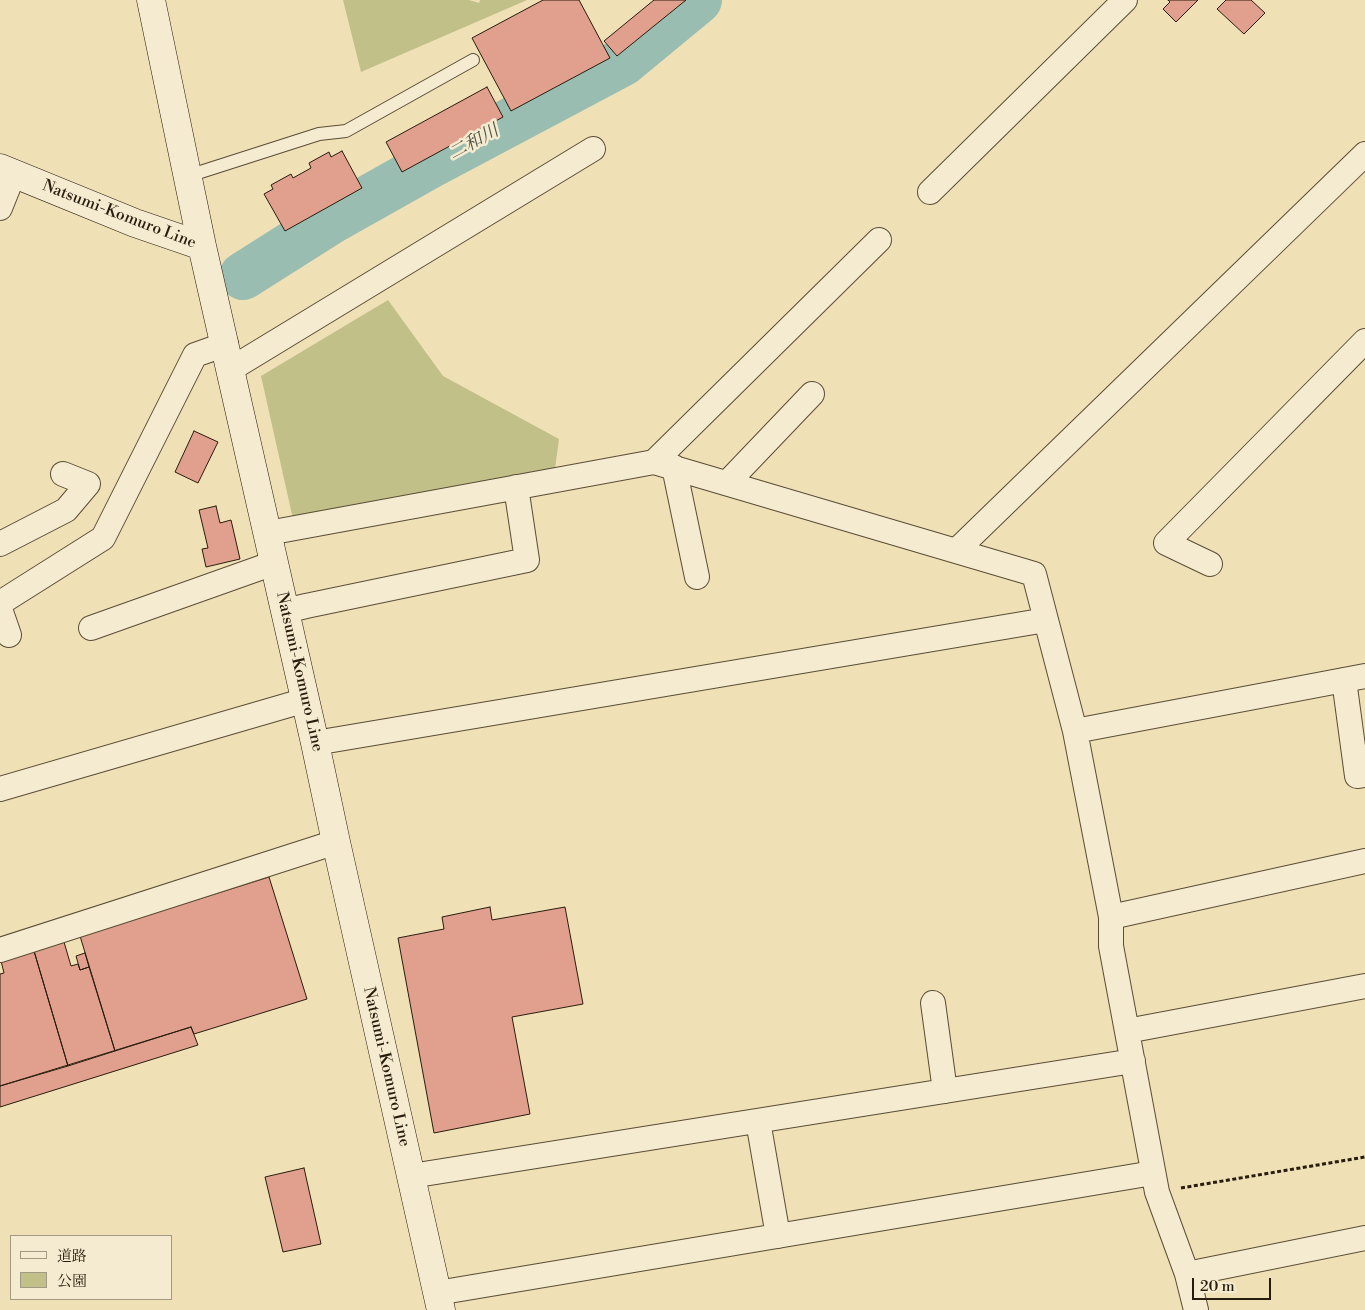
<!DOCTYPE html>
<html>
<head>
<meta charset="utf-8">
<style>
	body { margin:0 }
	#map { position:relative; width:1365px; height:1310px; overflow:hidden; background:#efe0b6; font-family:"Libre Bodoni","Noto Serif JP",serif }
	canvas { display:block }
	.legend { position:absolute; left:10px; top:1235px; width:162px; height:65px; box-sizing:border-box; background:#f5ebd0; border:1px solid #a39882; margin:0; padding:6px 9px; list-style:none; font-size:15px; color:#281c0c }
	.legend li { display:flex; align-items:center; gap:10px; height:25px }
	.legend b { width:25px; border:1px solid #a39882 }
	.scale { position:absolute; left:1192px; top:1278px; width:79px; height:22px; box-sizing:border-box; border:2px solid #281c0c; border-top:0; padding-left:6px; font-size:15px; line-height:18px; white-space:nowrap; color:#281c0c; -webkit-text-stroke:4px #f5ebd0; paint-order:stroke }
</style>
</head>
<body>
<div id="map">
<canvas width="1365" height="1310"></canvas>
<ul class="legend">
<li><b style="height:6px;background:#f5ebd0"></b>道路</li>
<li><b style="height:14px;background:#c1c088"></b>公園</li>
</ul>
<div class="scale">20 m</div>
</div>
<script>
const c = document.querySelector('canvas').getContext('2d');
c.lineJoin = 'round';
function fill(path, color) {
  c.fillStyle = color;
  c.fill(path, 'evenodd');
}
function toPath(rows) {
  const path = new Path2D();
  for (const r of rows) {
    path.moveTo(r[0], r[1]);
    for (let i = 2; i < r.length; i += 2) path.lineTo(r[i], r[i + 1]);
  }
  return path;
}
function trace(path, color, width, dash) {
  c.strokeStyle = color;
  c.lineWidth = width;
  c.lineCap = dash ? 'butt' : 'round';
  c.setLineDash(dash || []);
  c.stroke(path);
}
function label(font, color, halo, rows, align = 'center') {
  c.font = font + ' "Libre Bodoni","Noto Serif JP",serif';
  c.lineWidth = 5;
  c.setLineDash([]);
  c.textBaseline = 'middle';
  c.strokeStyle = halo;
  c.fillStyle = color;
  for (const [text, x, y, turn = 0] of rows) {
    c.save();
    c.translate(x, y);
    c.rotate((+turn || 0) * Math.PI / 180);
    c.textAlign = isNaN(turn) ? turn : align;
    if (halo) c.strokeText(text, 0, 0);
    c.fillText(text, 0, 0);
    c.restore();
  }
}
fill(toPath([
	[343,0,469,0,479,3,480,0,527,0,361,72],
	[388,300,443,376,559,439,555,469,293,519,261,376]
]), '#c1c088');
trace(toPath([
	[243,276,333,219,429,165,623,62,698,0]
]), '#9abdb1', 48);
const building = toPath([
	[543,0,579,0,610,58,511,111,472,38,543,0],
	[654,0,686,0,617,56,604,41,654,0],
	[1168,0,1198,0,1176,22,1163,9,1170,2,1168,0],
	[1226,0,1251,0,1265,13,1244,34,1217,9,1226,0],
	[487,87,503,117,402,172,386,142,487,87],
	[342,151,362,188,285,231,264,194,273,189,271,185,291,174,293,178,311,168,309,163,329,152,331,157,342,151],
	[194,431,218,442,198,483,175,472,194,431],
	[216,506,220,523,231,520,240,559,206,567,202,549,208,548,199,510,216,506],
	[269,877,307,999,194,1034,191,1027,115,1051,80,936,269,877],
	[490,907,492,920,565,907,583,1004,512,1017,530,1114,434,1133,398,938,444,929,442,917,490,907],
	[64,942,71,966,78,964,80,970,89,967,115,1051,68,1066,34,951,64,942],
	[34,951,68,1066,0,1086,0,974,4,973,1,961,34,951],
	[85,953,89,967,80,970,76,956,85,953],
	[191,1027,198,1045,0,1107,0,1086,191,1027],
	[304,1168,321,1244,283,1252,265,1177,304,1168]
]);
fill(building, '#e19f8e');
trace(building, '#281c0c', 1);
const lane = toPath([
	[188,176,319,134,346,131,473,60]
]);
const street = toPath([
	[930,192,1125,0],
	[0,208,14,173],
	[231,369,593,149],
	[654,462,879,240],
	[674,467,697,577],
	[727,483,812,394],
	[268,533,654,462,1034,574,1075,731,1111,917,1111,946,1157,1192,1187,1274,1196,1310],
	[0,544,66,510,88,484,63,474],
	[957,550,1365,154],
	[1210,564,1166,543,1365,341],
	[0,603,103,538,195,355,226,344],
	[0,609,9,635],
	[285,611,306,606,527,560,516,487],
	[91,628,274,563],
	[1344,680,1357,776,1365,775],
	[1075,731,1365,676],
	[315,743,1046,620],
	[0,789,306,700],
	[1111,917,1365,861],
	[0,950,336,842],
	[933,1003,945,1091],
	[1127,1031,1365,986],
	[758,1121,778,1236],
	[411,1176,1133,1061],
	[1187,1274,1365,1238],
	[437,1293,1153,1173]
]);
const secondary = toPath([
	[151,0,202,246,315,743,336,842,441,1310],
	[0,168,135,223,202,246]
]);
trace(lane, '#5a4d36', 14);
trace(street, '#5a4d36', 26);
trace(secondary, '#281c0c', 29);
trace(toPath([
	[1181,1188,1365,1157]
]), '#281c0c', 3, [4, 2.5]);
trace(lane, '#f5ebd0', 12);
trace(street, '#f5ebd0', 24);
trace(secondary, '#f5ebd0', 28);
label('16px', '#281c0c', '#f5ebd0', [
	["Natsumi-Komuro Line",119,215,21],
	["Natsumi-Komuro Line",299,672,77],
	["Natsumi-Komuro Line",386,1067,77]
]);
label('italic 18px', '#505446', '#f5ebd0', [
	["二和川",474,143,-29]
]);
</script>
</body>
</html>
